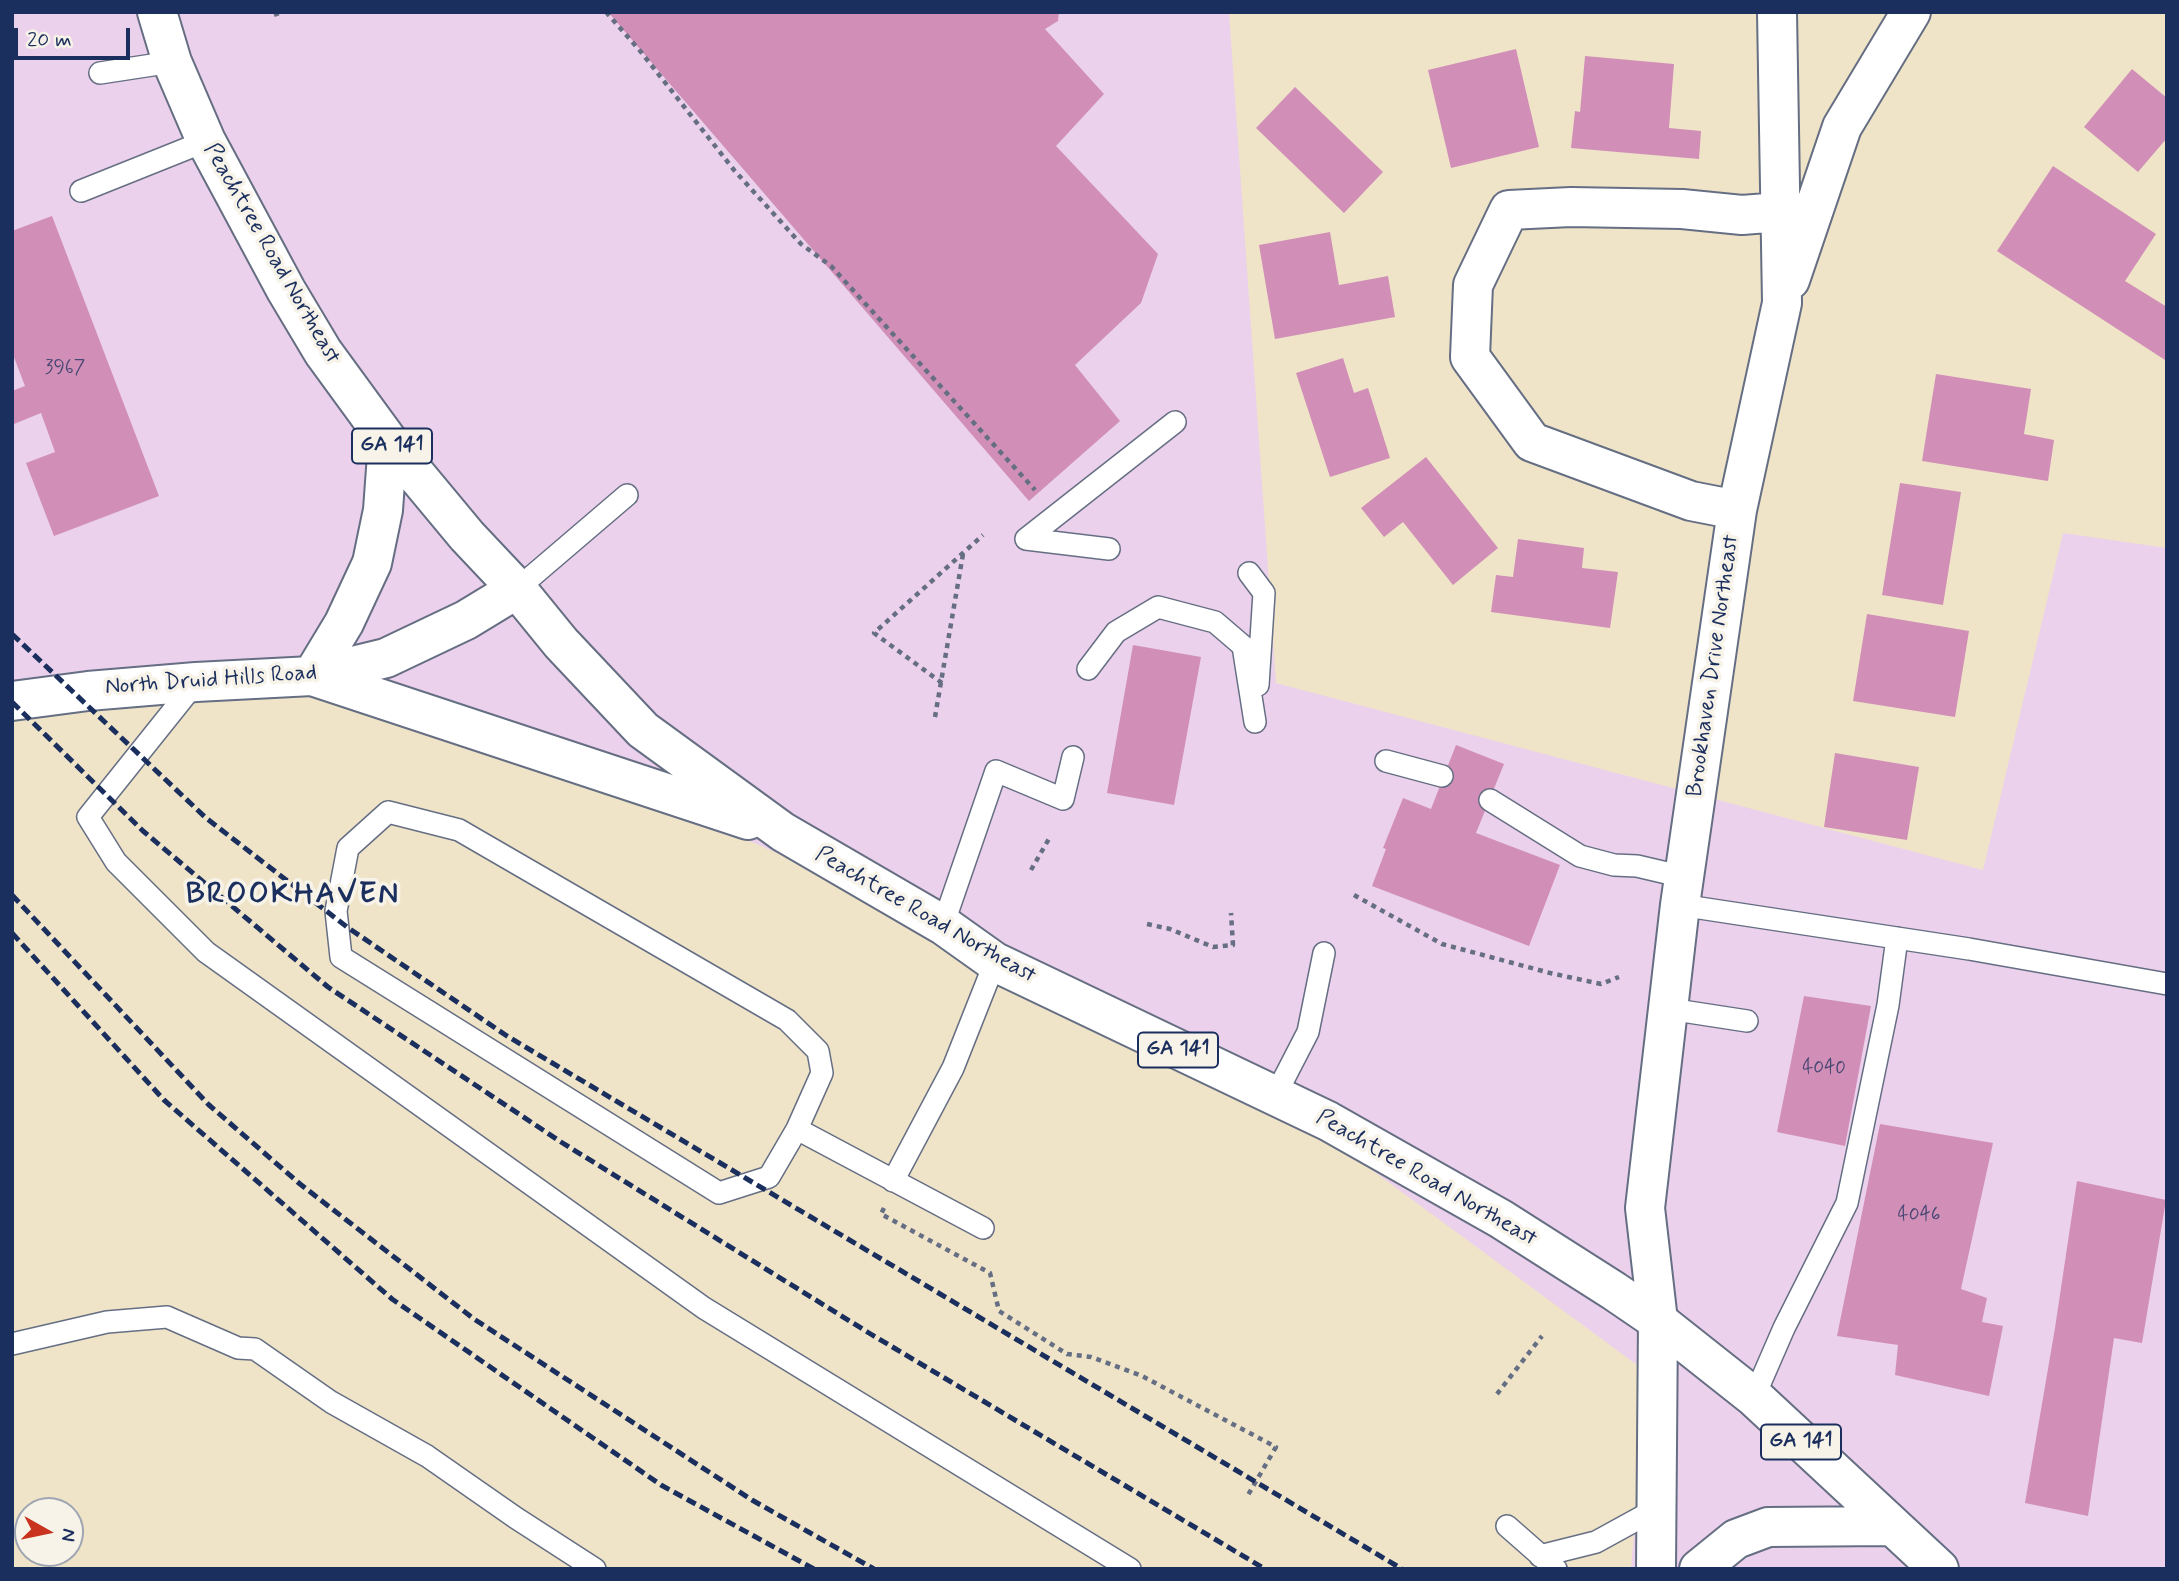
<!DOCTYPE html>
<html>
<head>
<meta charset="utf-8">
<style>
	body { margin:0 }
	#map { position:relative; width:2179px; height:1581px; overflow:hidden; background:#efe4c8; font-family:Mynerve,sans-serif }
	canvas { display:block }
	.frame { position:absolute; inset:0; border:14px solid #1b2f5e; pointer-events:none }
	.north { position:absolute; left:14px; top:1497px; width:70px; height:70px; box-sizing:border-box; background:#f7f3e8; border:2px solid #9fa5b1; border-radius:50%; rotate:99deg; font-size:19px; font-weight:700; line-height:28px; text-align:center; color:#1b2f5e }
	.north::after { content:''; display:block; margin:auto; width:24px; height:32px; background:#c8321e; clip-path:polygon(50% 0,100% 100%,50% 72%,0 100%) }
	.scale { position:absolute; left:14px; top:28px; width:116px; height:32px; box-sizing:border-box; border:4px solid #1b2f5e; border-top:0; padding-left:9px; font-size:21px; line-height:24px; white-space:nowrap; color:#1b2f5e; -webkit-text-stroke:5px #f7f3e8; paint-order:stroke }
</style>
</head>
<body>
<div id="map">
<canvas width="2179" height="1581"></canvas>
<div class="frame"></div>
<div class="north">N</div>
<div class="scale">20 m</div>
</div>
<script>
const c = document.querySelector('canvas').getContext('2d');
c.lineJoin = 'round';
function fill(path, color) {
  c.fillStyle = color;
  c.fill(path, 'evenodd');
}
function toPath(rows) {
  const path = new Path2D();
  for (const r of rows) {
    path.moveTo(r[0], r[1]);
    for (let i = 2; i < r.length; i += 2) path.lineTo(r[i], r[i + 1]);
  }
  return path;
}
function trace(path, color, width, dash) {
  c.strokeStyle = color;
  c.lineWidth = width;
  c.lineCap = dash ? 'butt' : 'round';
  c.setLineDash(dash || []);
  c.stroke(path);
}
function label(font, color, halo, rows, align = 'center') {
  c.font = font + ' Mynerve,sans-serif';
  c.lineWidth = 7;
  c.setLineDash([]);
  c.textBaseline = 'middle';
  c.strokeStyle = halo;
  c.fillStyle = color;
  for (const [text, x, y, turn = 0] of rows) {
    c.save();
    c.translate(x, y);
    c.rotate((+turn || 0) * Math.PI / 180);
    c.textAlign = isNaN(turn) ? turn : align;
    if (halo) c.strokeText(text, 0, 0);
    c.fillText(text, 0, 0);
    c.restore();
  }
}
fill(toPath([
	[12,12,1229,12,1276,683,1983,870,2063,533,2167,548,2167,1569,1631,1569,1648,1373,1199,1043,752,842,340,690,12,684]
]), '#ebd1eb');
fill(toPath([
	[608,12,1059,12,1058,21,1045,29,1104,94,1056,146,1158,254,1141,303,1075,365,1120,421,1029,501],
	[1516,49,1539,147,1451,168,1428,70],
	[1585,56,1674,64,1669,128,1701,131,1699,159,1571,148,1575,111,1580,112],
	[2132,69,2167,98,2167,138,2138,172,2084,127],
	[1295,87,1383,172,1344,213,1256,128],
	[2053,166,2156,234,2125,281,2167,307,2167,357,2165,360,1997,251],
	[52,216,159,496,54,536,26,463,55,452,41,413,14,424,12,419,12,391,25,386,12,352,12,231],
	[1330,232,1339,285,1388,276,1395,317,1275,339,1259,245],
	[1343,358,1354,393,1368,388,1390,458,1330,477,1296,373],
	[1936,374,2031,389,2024,434,2054,440,2048,481,1922,461],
	[1426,457,1498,548,1453,585,1403,522,1384,537,1361,508],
	[1900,483,1961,492,1943,605,1882,595],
	[1518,539,1584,548,1582,568,1618,572,1610,628,1491,612,1496,575,1513,577],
	[1867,614,1969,631,1955,717,1853,701],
	[1133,645,1201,657,1174,805,1107,793],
	[1456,745,1504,764,1476,833,1560,865,1529,946,1372,886,1386,849,1383,848,1403,798,1431,809],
	[1835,753,1919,767,1907,840,1824,827],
	[1804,996,1871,1006,1845,1146,1777,1132],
	[1880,1124,1993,1143,1961,1289,1987,1298,1982,1322,2003,1326,1989,1396,1895,1375,1898,1345,1837,1336],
	[2077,1181,2166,1200,2142,1343,2114,1338,2088,1516,2025,1503,2055,1328]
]), '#d18fb7');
const lane = toPath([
	[100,73,172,62],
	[81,191,206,141],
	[1026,539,1175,422],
	[1026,539,1109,549],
	[1249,573,1264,593,1258,685],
	[517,589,627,495],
	[1088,669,1116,632,1158,607,1215,622,1243,646,1255,722],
	[196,682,88,817,116,862,206,952,704,1308,1130,1569],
	[1386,761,1442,776],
	[1490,800,1580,856,1614,865,1637,866,1684,877],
	[388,812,459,830,787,1020,818,1051,822,1073,797,1129,769,1177,719,1193,341,957,336,911,348,848,388,812],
	[1680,905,1969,949,2167,984],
	[943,925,996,771,1063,799,1073,757],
	[1669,1009,1747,1021],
	[1275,1096,1308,1032,1324,953],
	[797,1129,983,1228],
	[893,1181,953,1068,995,962],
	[12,1344,107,1322,167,1317,238,1348,255,1349,331,1402,427,1456,516,1518,595,1569],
	[1754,1397,1784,1328,1847,1203,1888,1005,1897,938],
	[1507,1526,1556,1569],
	[1540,1556,1596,1542,1658,1508]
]);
const street = toPath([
	[1790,280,1842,127,1911,12],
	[1737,510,1691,501,1532,442,1470,357,1473,285,1509,210,1571,207,1682,209,1742,215,1780,212],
	[1658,1321,1645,1208,1680,905,1737,510,1782,303,1777,12]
]);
const secondary = toPath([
	[12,701,88,691,196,682,312,676,386,658,466,620,517,589],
	[1656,1569,1658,1321]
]);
const highway = toPath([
	[157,12,172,62,206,141,286,290,323,352,388,441,467,536,517,589,561,643,643,730,783,832,943,925,995,962,1328,1121,1501,1219,1614,1291,1658,1321,1754,1397,1939,1569],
	[388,441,383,510,372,563,344,623,312,676,748,820],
	[1699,1569,1736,1539,1768,1527,1890,1526]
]);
trace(lane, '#656e83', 24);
trace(street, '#656e83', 42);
trace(secondary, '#656e83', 42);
trace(highway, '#656e83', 42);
trace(toPath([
	[606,12,641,52,734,170,801,244,831,266,1035,490],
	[274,15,282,12],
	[942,683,874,633,983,535],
	[935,717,963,554],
	[1031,870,1050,837],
	[1354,895,1442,944,1550,973,1601,984,1619,977],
	[1147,924,1170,929,1213,947,1233,945,1231,913],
	[884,1208,881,1214,990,1273,999,1311,1067,1354,1091,1357,1142,1376,1276,1447,1248,1495],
	[1497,1394,1542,1336]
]), '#656e83', 4.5, [5, 5]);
trace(lane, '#fff', 21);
trace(street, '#fff', 38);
trace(secondary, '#fff', 38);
trace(highway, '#fff', 38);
trace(toPath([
	[12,634,206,818,347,927,507,1036,1402,1569],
	[12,702,143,831,328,987,561,1142,869,1333,1265,1569],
	[12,895,209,1105,300,1184,474,1319,752,1500,874,1569],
	[12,933,164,1100,392,1299,661,1485,814,1569]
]), '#1b2f5e', 5, [10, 5]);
label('19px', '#484774', null, [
	["3967",65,369],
	["4040",1824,1069],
	["4046",1919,1216]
]);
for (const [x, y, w] of [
	[392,446,80],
	[1178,1050,80],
	[1801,1442,80]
]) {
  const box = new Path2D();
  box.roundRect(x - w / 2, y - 17.5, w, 35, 5);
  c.fillStyle = '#f7f3e8';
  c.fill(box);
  trace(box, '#1b2f5e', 2);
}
label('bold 21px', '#1b2f5e', null, [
	["GA 141",392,446],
	["GA 141",1178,1050],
	["GA 141",1801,1442]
]);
label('23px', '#1b2f5e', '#f7f3e8', [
	["Peachtree Road Northeast",271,254,60],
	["Brookhaven Drive Northeast",1714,666,-82],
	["North Druid Hills Road",211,681,-4],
	["Peachtree Road Northeast",925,916,30],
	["Peachtree Road Northeast",1426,1179,30]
]);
c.letterSpacing = '2px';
label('bold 30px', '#1b2f5e', '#f7f3e8', [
	["BROOKHAVEN",293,896]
]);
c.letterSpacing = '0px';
</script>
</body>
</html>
